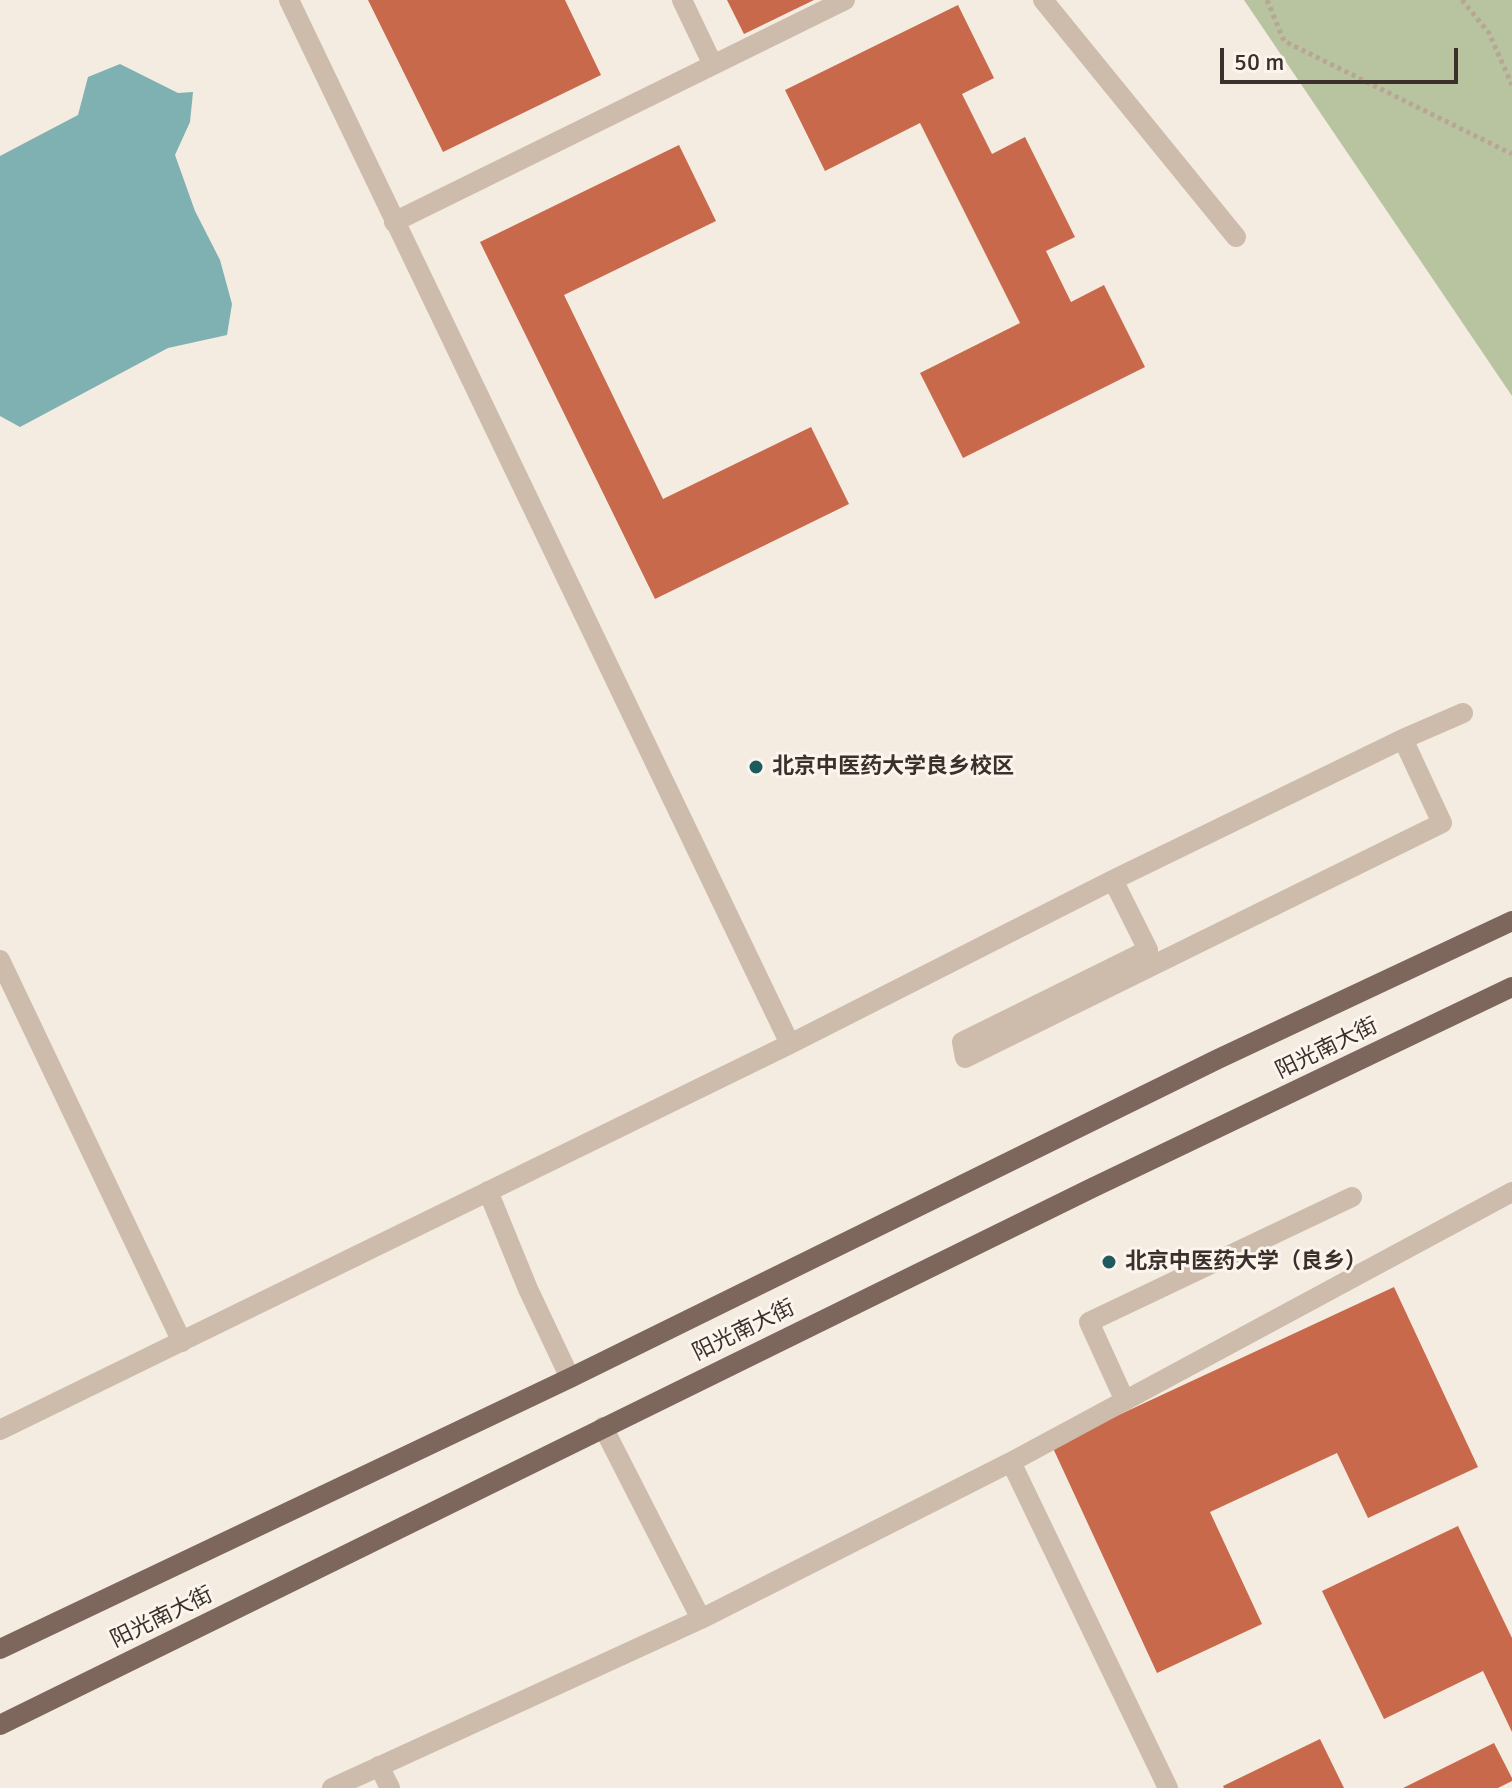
<!DOCTYPE html>
<html>
<head>
<meta charset="utf-8">
<style>
	body { margin:0 }
	#map { position:relative; width:1512px; height:1788px; overflow:hidden; background:#f4ebe1; font-family:Signika,sans-serif }
	canvas { display:block }
	.scale { position:absolute; left:1220px; top:48px; width:238px; height:36px; box-sizing:border-box; border:4px solid #3b302b; border-top:0; padding-left:10px; font-size:24px; line-height:28px; white-space:nowrap; color:#3b302b; -webkit-text-stroke:6px #fbf5ee; paint-order:stroke }
</style>
</head>
<body>
<div id="map">
<canvas width="1512" height="1788"></canvas>
<div class="scale">50 m</div>
</div>
<script>
const c = document.querySelector('canvas').getContext('2d');
c.lineJoin = 'round';
function fill(path, color) {
  c.fillStyle = color;
  c.fill(path, 'evenodd');
}
function toPath(rows) {
  const path = new Path2D();
  for (const r of rows) {
    path.moveTo(r[0], r[1]);
    for (let i = 2; i < r.length; i += 2) path.lineTo(r[i], r[i + 1]);
  }
  return path;
}
function trace(path, color, width, dash) {
  c.strokeStyle = color;
  c.lineWidth = width;
  c.lineCap = dash ? 'butt' : 'round';
  c.setLineDash(dash || []);
  c.stroke(path);
}
function label(font, color, halo, rows, align = 'center') {
  c.font = font + ' Signika,"Noto Sans SC",sans-serif';
  c.lineWidth = 6;
  c.setLineDash([]);
  c.textBaseline = 'middle';
  c.strokeStyle = halo;
  c.fillStyle = color;
  for (const [text, x, y, turn = 0] of rows) {
    c.save();
    c.translate(x, y);
    c.rotate((+turn || 0) * Math.PI / 180);
    c.textAlign = isNaN(turn) ? turn : align;
    if (halo) c.strokeText(text, 0, 0);
    c.fillText(text, 0, 0);
    c.restore();
  }
}
fill(toPath([
	[1244,0,1512,0,1512,396]
]), '#b8c4a0');
fill(toPath([
	[120,64,178,93,193,92,190,122,175,155,195,211,220,260,232,304,227,335,168,348,20,427,0,416,0,156,78,115,88,77]
]), '#7fb0b2');
fill(toPath([
	[368,0,565,0,601,75,443,152],
	[727,0,814,0,744,34],
	[958,5,994,78,962,94,992,154,1025,137,1075,237,1046,251,1071,302,1104,285,1145,367,963,458,920,373,1020,323,920,123,825,171,785,90],
	[679,145,716,221,564,295,663,499,811,427,849,504,655,599,480,242],
	[1394,1287,1478,1467,1368,1518,1337,1453,1210,1512,1262,1624,1157,1673,1052,1446],
	[1458,1526,1512,1638,1512,1732,1483,1671,1384,1719,1322,1591],
	[1320,1739,1344,1788,1224,1788,1223,1786],
	[1494,1743,1512,1778,1512,1781,1498,1788,1403,1788]
]), '#c8694b');
trace(toPath([
	[1267,0,1284,41,1512,154],
	[1462,0,1489,33,1512,85]
]), '#b9a596', 5, [4, 4]);
trace(toPath([
	[289,0,790,1044],
	[682,0,713,65],
	[1043,0,1236,237],
	[394,222,845,0],
	[1113,880,1148,950,962,1042,965,1058,1442,823,1403,739],
	[0,960,182,1342],
	[488,1191,528,1289,570,1378],
	[1125,1401,1089,1322,1352,1197],
	[603,1427,701,1619],
	[0,1430,790,1044,1113,880,1403,739,1463,713],
	[1011,1462,1168,1788],
	[379,1766,390,1788],
	[332,1788,701,1619,1011,1462,1512,1192]
]), '#cdbbac', 20);
trace(toPath([
	[0,1649,570,1378,1218,1059,1512,921],
	[0,1725,1092,1188,1512,987]
]), '#7d675c', 20);
for (const [x, y, r, color] of [
	[756,767,8,"#1f5a5e"],
	[1109,1262,8,"#1f5a5e"]
]) {
  const dot = new Path2D();
  dot.arc(x, y, r, 0, 2 * Math.PI);
  c.fillStyle = color;
  c.fill(dot);
  trace(dot, '#fbf5ee', 3);
}
label('bold 22px', '#3b302b', '#fbf5ee', [
	["北京中医药大学良乡校区",772,767],
	["北京中医药大学（良乡）",1125,1262]
], 'left');
label('22px', '#3b302b', '#fbf5ee', [
	["阳光南大街",1327,1049,-26],
	["阳光南大街",744,1331,-26],
	["阳光南大街",162,1618,-26]
]);
</script>
</body>
</html>
